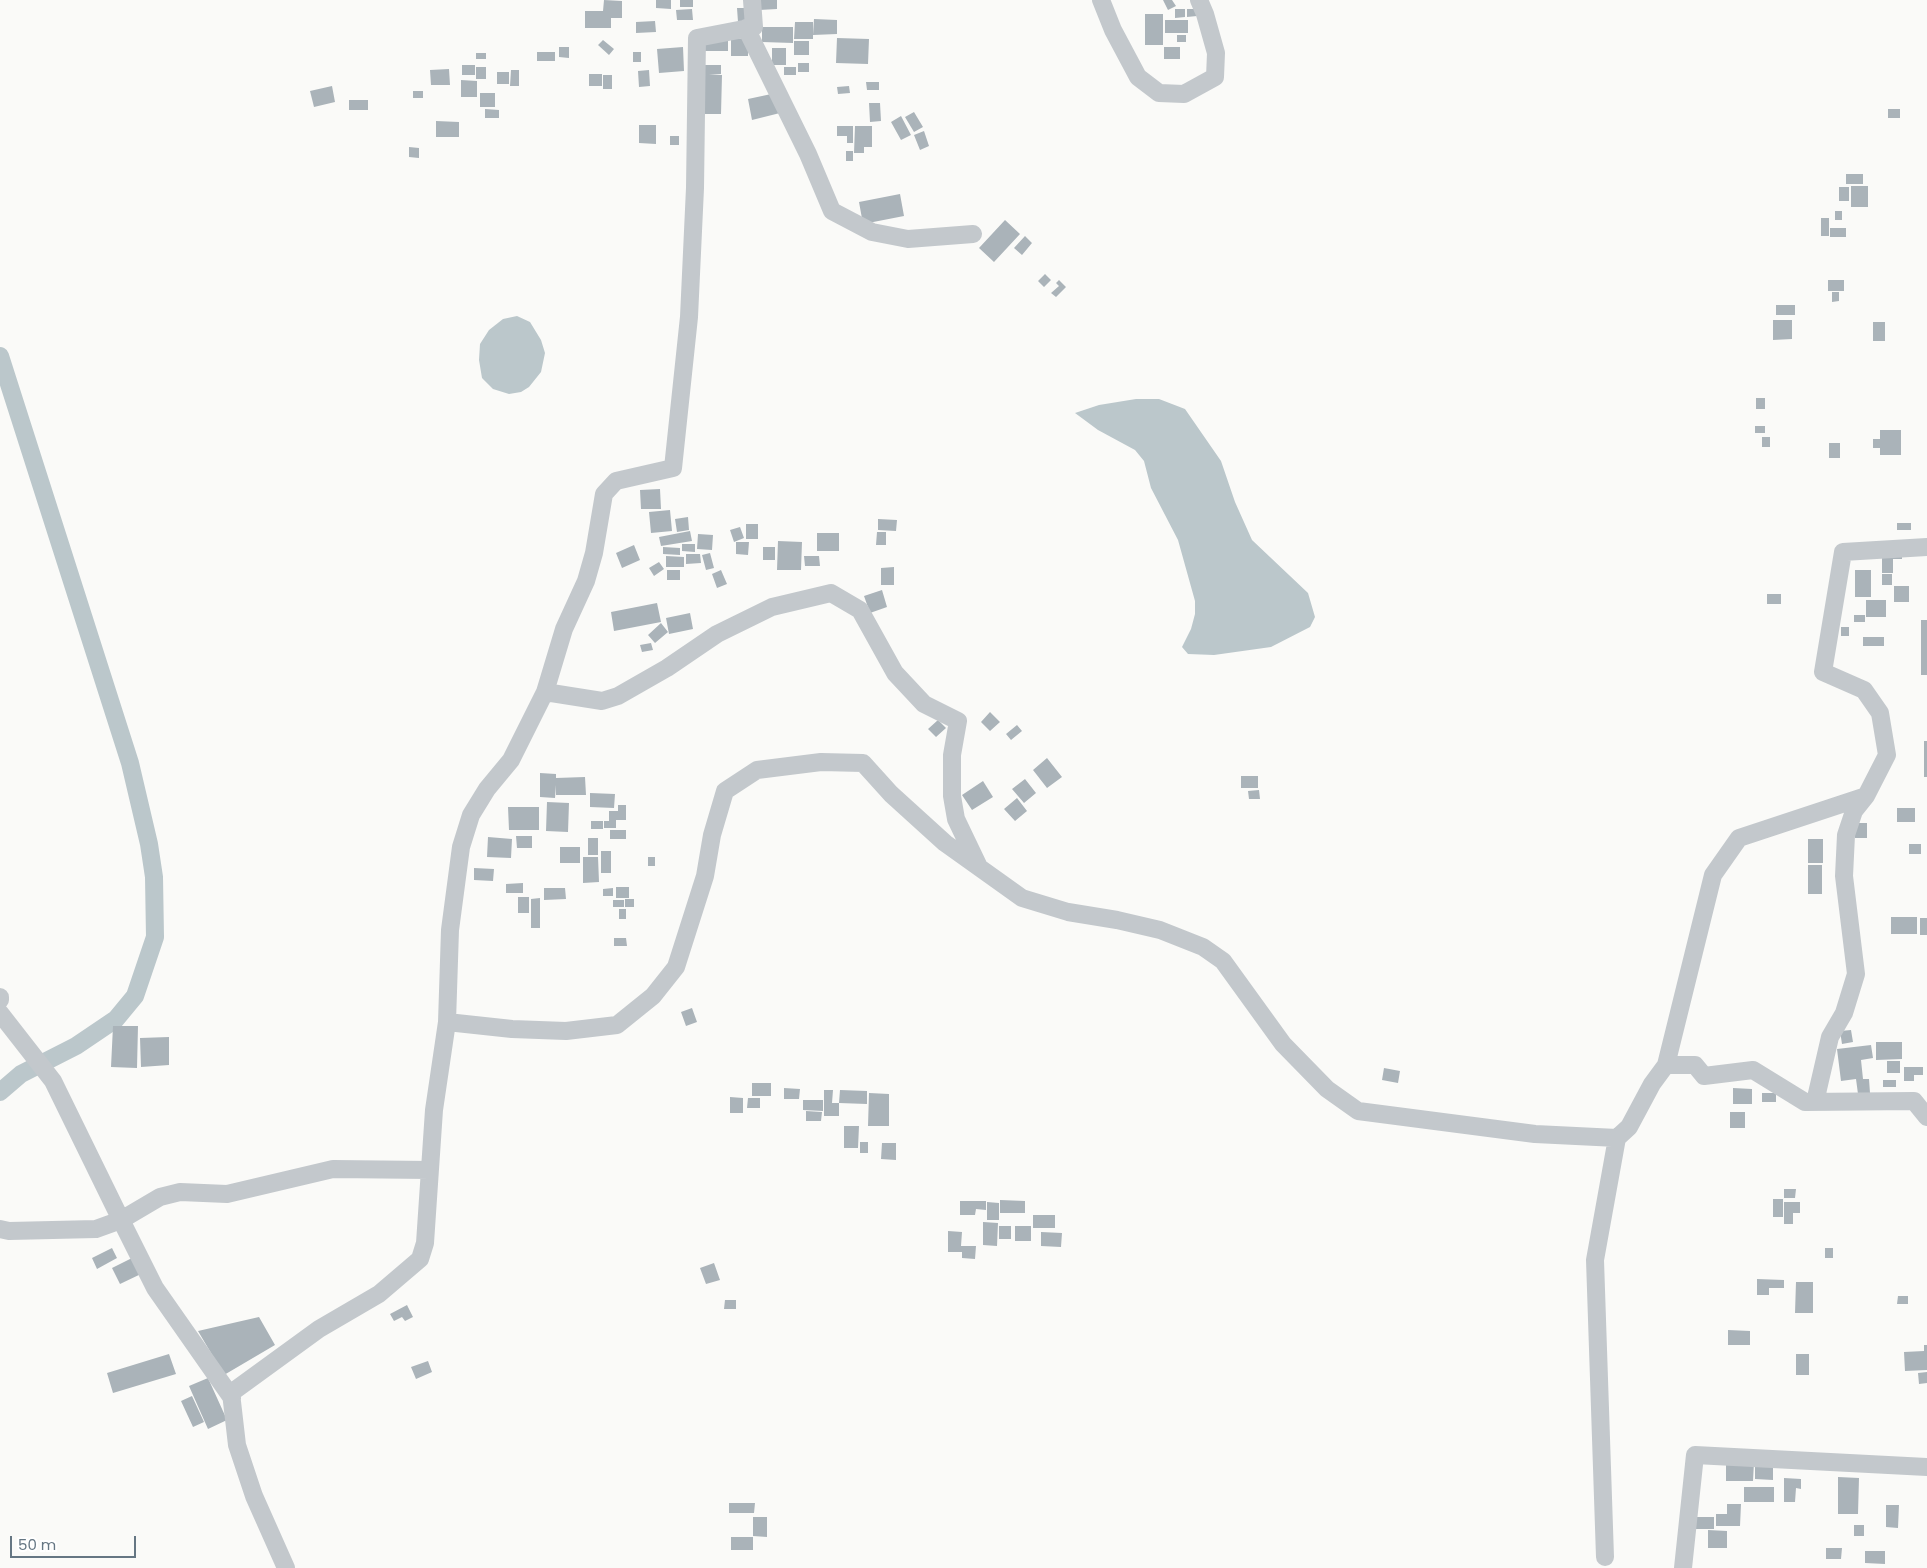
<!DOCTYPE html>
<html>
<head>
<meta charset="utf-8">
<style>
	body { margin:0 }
	#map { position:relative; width:1927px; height:1568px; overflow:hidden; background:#fafaf8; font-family:Poppins,sans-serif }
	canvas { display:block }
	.scale { position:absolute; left:10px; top:1536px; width:126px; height:22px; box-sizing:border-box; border:2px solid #657683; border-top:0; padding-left:6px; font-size:15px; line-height:18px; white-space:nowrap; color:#657683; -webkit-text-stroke:4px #fff; paint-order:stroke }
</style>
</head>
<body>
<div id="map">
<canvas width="1927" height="1568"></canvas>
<div class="scale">50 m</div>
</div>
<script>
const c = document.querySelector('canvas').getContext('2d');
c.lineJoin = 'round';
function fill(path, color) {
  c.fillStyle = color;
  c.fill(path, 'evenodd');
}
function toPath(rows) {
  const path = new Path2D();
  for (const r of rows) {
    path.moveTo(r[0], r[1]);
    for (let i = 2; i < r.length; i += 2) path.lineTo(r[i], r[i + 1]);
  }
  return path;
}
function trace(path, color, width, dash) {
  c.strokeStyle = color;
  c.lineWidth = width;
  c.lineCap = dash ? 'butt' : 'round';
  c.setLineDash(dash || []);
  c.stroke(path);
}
fill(toPath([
	[517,316,530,322,541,340,545,353,541,372,529,387,521,392,509,394,493,389,482,378,479,360,480,344,489,330,503,319],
	[1136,399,1159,399,1185,409,1221,461,1235,502,1252,540,1308,593,1315,617,1310,627,1271,647,1214,655,1188,654,1182,647,1191,629,1195,614,1195,601,1178,540,1151,488,1144,461,1135,450,1098,430,1075,413,1099,405]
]), '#bbc7cb');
trace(toPath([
	[0,356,130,763,149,844,154,877,155,937,135,996,116,1019,76,1046,21,1074,0,1092]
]), '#bbc7cb', 18);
fill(toPath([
	[604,0,622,1,622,18,611,18,611,28,585,28,585,11,603,11],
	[656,0,671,0,671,9,656,8],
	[680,0,693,0,693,7,680,7],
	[759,0,777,0,777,9,759,10],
	[1163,0,1172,0,1176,6,1168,10],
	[737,8,748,8,749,22,738,22],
	[692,9,693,20,677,20,676,10],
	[1175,9,1185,9,1185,17,1175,18],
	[1187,9,1197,9,1197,16,1187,17],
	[1145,14,1163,14,1163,45,1145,45],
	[814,19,837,20,837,34,813,35],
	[1165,20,1188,20,1188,33,1165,33],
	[655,21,656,32,636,33,636,22],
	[795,22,813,22,813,39,794,39],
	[762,27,793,27,793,43,762,42],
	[1177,35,1186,35,1186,42,1177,42],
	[748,38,748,56,731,56,731,39],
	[837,38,869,39,868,64,836,63],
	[705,39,728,39,728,51,704,51],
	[603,40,614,49,609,55,598,45],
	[794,41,809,41,809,55,794,55],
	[559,47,569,47,569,58,559,57],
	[683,47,684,71,659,73,657,49],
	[1164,47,1180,47,1180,59,1164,59],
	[772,48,786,48,786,65,772,65],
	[537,52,555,52,555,61,537,61],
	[633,52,641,52,641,62,633,62],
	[476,53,486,53,486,59,476,59],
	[798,63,809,63,809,72,798,72],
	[462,65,475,65,475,75,462,75],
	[704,65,721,65,721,74,709,75,722,75,721,114,700,114],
	[476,67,486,67,486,79,476,79],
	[784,67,796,67,796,75,784,75],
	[449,69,450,85,431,85,430,70],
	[511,70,519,70,519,86,510,86],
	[649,70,650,86,639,87,638,71],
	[497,72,509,72,509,84,497,84],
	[589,74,602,74,602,86,589,86],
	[603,75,612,75,612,89,603,89],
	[461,80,477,81,477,97,461,97],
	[866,82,879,82,879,90,867,90],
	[332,86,335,102,314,107,310,91],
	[849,86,850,93,838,94,837,87],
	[413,91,423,91,423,98,413,98],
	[480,93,495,93,495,107,480,107],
	[776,93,780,113,752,120,748,99],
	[349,100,368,100,368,110,349,110],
	[869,103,880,103,881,121,870,122],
	[485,109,499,110,499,118,485,118],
	[1888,109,1900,109,1900,118,1888,118],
	[914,112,923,127,914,132,905,117],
	[901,116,911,135,901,140,891,122],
	[436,121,459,122,459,137,436,137],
	[639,125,656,125,656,144,639,143],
	[837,126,853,126,853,143,847,143,847,136,837,136],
	[855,126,872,126,872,147,864,147,864,153,854,153],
	[924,131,929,146,920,150,914,135],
	[670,136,679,136,679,145,670,145],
	[409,147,419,148,419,158,409,157],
	[846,151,853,151,853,161,846,161],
	[1846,174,1863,174,1863,184,1846,184],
	[1851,186,1868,186,1868,207,1851,207],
	[1839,187,1849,187,1849,201,1839,201],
	[900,194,904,216,863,224,859,202],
	[1835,211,1842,211,1842,220,1835,220],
	[1821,218,1829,218,1829,236,1821,236],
	[1005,220,1020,234,994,262,979,248],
	[1830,228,1846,228,1846,237,1830,237],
	[1025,236,1032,243,1022,255,1014,248],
	[1045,274,1051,280,1044,287,1038,281],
	[1059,280,1066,287,1056,297,1051,293,1059,286,1056,283],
	[1828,280,1844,280,1844,291,1828,291],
	[1832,292,1839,292,1839,301,1832,302],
	[1776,305,1795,305,1795,315,1776,315],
	[1773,320,1792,320,1792,339,1773,340],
	[1873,322,1885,322,1885,341,1873,341],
	[1756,398,1765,398,1765,409,1756,409],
	[1755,426,1765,426,1765,433,1755,433],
	[1880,430,1901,430,1901,455,1880,455,1880,448,1873,448,1873,439,1880,439],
	[1762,437,1770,437,1770,447,1762,447],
	[1829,443,1840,443,1840,458,1829,458],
	[660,489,661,509,641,509,640,490],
	[670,510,672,531,651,533,649,512],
	[688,517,689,530,677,532,675,519],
	[878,519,897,520,896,531,878,530],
	[1897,523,1911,523,1911,530,1897,530],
	[746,524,758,524,758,539,746,539],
	[740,527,744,538,734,542,730,530],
	[690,531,692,541,661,546,659,537],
	[877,532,886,532,886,545,876,545],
	[817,533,839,533,839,551,817,551],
	[698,534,713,535,712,550,697,549],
	[778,541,802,542,801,570,777,570],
	[736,542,749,542,748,555,736,554],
	[682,544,695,544,695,552,682,551],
	[634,545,640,560,622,568,616,553],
	[663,547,680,548,680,555,663,554],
	[763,547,775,547,775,560,763,560],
	[710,553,714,568,706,570,702,555],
	[686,554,700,554,701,563,686,564],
	[1902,554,1902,559,1893,559,1893,573,1882,573,1882,556],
	[666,556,684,557,684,567,666,567],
	[804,556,819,556,820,566,805,566],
	[659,562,664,569,654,576,649,568],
	[894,567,894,585,881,585,881,568],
	[667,570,680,570,680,580,667,580],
	[721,570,727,584,717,588,712,574],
	[1855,570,1871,570,1871,597,1855,597],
	[1882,574,1892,574,1892,585,1882,585],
	[1894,586,1909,586,1909,602,1894,602],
	[882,590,887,607,870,613,864,596],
	[1767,594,1781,594,1781,604,1767,604],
	[1866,600,1886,600,1886,617,1866,617],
	[657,603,661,622,614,631,611,612],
	[690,613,693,629,669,634,666,618],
	[1854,615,1865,615,1865,622,1854,622],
	[1921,620,1927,620,1927,675,1921,675],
	[661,623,668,632,655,643,648,635],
	[1841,627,1849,627,1849,636,1841,636],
	[1863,637,1884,637,1884,646,1863,646],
	[651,643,653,650,642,652,640,645],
	[990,712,1000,722,990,731,981,722],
	[938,720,946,728,936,737,928,729],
	[1017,725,1022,731,1011,740,1006,734],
	[1924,741,1927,741,1927,777,1924,777],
	[1047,758,1062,777,1047,788,1033,770],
	[540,773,556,774,556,778,585,777,586,795,556,795,556,785,555,798,540,797],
	[1241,776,1258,776,1258,788,1241,788],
	[1025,779,1036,793,1024,803,1012,789],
	[983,781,993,797,972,810,962,795],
	[1259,790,1260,799,1249,799,1248,791],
	[590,793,615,794,614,808,590,807],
	[1017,798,1027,811,1015,821,1004,809],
	[547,802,569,803,568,832,546,831],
	[618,805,626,805,626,820,616,820,616,828,604,828,604,821,609,821,609,811,618,811],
	[508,807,539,807,539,830,509,830],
	[1897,808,1915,808,1915,822,1897,822],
	[591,821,603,821,603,829,591,829],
	[1855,823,1867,823,1867,838,1855,838],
	[610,830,626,830,626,839,610,839],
	[516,836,532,836,532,848,517,848],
	[488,837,512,839,511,858,487,857],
	[588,838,598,838,598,855,588,855],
	[1808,839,1823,839,1823,863,1808,863],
	[1909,844,1921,844,1921,854,1909,854],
	[560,847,580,847,580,863,560,863],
	[601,851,611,851,611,873,601,873],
	[583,857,598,857,599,882,583,883],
	[648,857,655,857,655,866,648,866],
	[1808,865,1822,865,1822,894,1808,894],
	[474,868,494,869,493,881,474,880],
	[523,883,523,893,506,893,506,884],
	[616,887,629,887,629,898,616,898],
	[544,888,565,888,566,899,544,900],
	[613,888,613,896,603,896,603,889],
	[518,897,529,897,529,913,518,913],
	[540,898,540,928,531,928,531,899],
	[625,899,634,899,634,907,625,907],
	[613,900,624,900,624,907,613,907],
	[619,909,626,909,626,919,619,919],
	[1891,917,1917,917,1917,934,1891,934],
	[1920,918,1927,918,1927,935,1920,935],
	[614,938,626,938,627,946,614,946],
	[692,1008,697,1022,686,1026,681,1012],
	[113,1026,138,1026,137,1068,111,1067],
	[1851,1030,1853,1042,1842,1044,1840,1031],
	[169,1037,169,1065,141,1067,140,1038],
	[1876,1042,1902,1042,1902,1059,1876,1060],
	[1871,1045,1873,1058,1861,1060,1863,1079,1869,1079,1870,1093,1858,1094,1856,1079,1841,1081,1837,1049],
	[1887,1061,1900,1061,1900,1073,1887,1073],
	[1904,1067,1923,1067,1923,1075,1914,1075,1914,1081,1904,1081],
	[1384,1068,1400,1071,1398,1083,1382,1080],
	[1883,1080,1896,1080,1896,1087,1883,1087],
	[752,1083,771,1083,771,1096,752,1096],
	[784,1088,800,1089,799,1099,784,1099],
	[1733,1088,1752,1089,1752,1104,1733,1104],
	[824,1090,833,1090,832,1103,839,1103,839,1116,824,1116],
	[840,1090,867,1091,867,1104,839,1103],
	[869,1093,889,1094,889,1126,868,1126],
	[1762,1093,1776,1093,1776,1102,1762,1102],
	[730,1097,743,1098,743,1113,730,1113],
	[748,1098,760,1098,760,1108,747,1108],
	[803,1100,823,1100,823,1111,803,1110],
	[806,1111,822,1112,821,1121,806,1121],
	[1730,1112,1745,1112,1745,1128,1730,1128],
	[844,1126,859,1126,858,1148,844,1148],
	[860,1142,868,1142,868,1153,860,1153],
	[882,1143,896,1143,896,1160,881,1159],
	[1784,1189,1796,1189,1795,1198,1784,1198],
	[1773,1199,1783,1199,1783,1217,1773,1217],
	[1000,1200,1025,1201,1025,1213,1000,1213],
	[960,1201,986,1201,986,1210,976,1209,975,1215,960,1215],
	[987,1202,999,1203,999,1220,987,1220],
	[1784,1202,1800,1202,1800,1213,1793,1213,1793,1224,1784,1224],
	[1033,1215,1055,1215,1055,1228,1033,1228],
	[983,1222,998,1223,997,1246,983,1245],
	[999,1226,1011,1226,1011,1239,999,1239],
	[1015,1226,1031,1226,1031,1241,1015,1241],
	[948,1231,962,1232,961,1246,976,1246,975,1259,962,1258,962,1252,948,1252],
	[1041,1232,1062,1233,1061,1247,1041,1246],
	[112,1248,117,1258,97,1269,92,1258],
	[1825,1248,1833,1248,1833,1258,1825,1258],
	[134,1257,143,1273,120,1284,112,1268],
	[714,1263,720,1280,706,1284,700,1268],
	[1757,1279,1784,1280,1784,1288,1769,1288,1769,1295,1757,1295],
	[1796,1282,1813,1282,1813,1313,1795,1313],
	[1898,1296,1908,1296,1908,1304,1897,1304],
	[725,1300,736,1300,736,1309,724,1309],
	[407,1305,413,1317,405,1321,402,1317,394,1321,390,1314],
	[259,1317,275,1345,224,1375,198,1331],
	[1728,1330,1750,1331,1750,1345,1728,1345],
	[1924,1345,1927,1345,1927,1370,1905,1371,1904,1352,1924,1351],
	[169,1354,176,1374,113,1393,107,1373],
	[1796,1354,1809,1354,1809,1375,1796,1375],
	[428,1361,432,1372,416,1379,411,1367],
	[1927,1372,1927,1383,1919,1384,1918,1373],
	[208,1378,227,1420,208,1429,189,1386],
	[192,1396,204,1422,193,1427,181,1401],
	[1726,1461,1754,1462,1753,1481,1726,1481],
	[1755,1463,1773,1463,1773,1480,1755,1479],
	[1838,1477,1859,1478,1858,1514,1838,1514],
	[1784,1478,1801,1479,1801,1489,1796,1488,1795,1502,1784,1502],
	[1744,1487,1774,1487,1774,1502,1744,1502],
	[729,1503,755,1503,754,1513,729,1513],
	[1727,1504,1741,1504,1740,1526,1716,1526,1716,1514,1727,1514],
	[1886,1505,1899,1505,1898,1528,1886,1527],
	[753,1517,767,1517,767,1537,753,1536],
	[1695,1517,1714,1517,1714,1529,1695,1529],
	[1854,1525,1864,1525,1864,1536,1854,1536],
	[1708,1530,1727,1531,1727,1548,1708,1548],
	[731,1537,753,1537,753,1550,731,1550],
	[1826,1548,1842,1548,1841,1559,1826,1559],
	[1865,1551,1885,1551,1885,1564,1865,1563]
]), '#aab3b9');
trace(toPath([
	[752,0,754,27,697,38,695,188,689,317,673,468,616,481,604,494,594,553,586,581,564,629,545,692,511,760,487,789,471,815,461,847,450,930,447,1022,512,1029,566,1031,617,1025,653,996,676,967,705,876,712,835,725,791,757,770,821,762,863,763,891,794,945,843,1022,898,1068,912,1117,920,1160,930,1203,947,1223,961,1283,1044,1327,1089,1358,1111,1535,1134,1617,1138,1629,1127,1652,1084,1666,1065,1695,1065,1704,1076,1753,1070,1805,1102,1914,1101,1927,1117],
	[1101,0,1113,30,1138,77,1159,93,1184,94,1215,77,1216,53,1205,14,1199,0],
	[746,28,808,154,832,211,872,232,908,239,973,234],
	[545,692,602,701,618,696,667,668,717,634,772,607,831,593,860,610,895,673,924,704,958,721,952,755,952,796,956,819,978,865],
	[0,997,0,1000],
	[0,1013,53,1081,121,1220,160,1197,180,1192,227,1194,333,1169,430,1170],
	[1666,1065,1713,875,1739,838,1866,796],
	[1815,1102,1830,1037,1844,1013,1856,974,1844,876,1846,835,1854,811,1866,796,1887,755,1880,713,1864,690,1823,672,1843,552,1927,547],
	[0,1229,9,1231,96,1229,121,1220,155,1288,232,1398],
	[1605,1557,1595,1260,1617,1138],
	[286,1568,254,1496,237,1445,231,1393,319,1329,379,1294,420,1259,425,1243,434,1110,447,1022],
	[1683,1568,1695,1455,1927,1467]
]), '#c3c8cc', 18);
</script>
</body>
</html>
